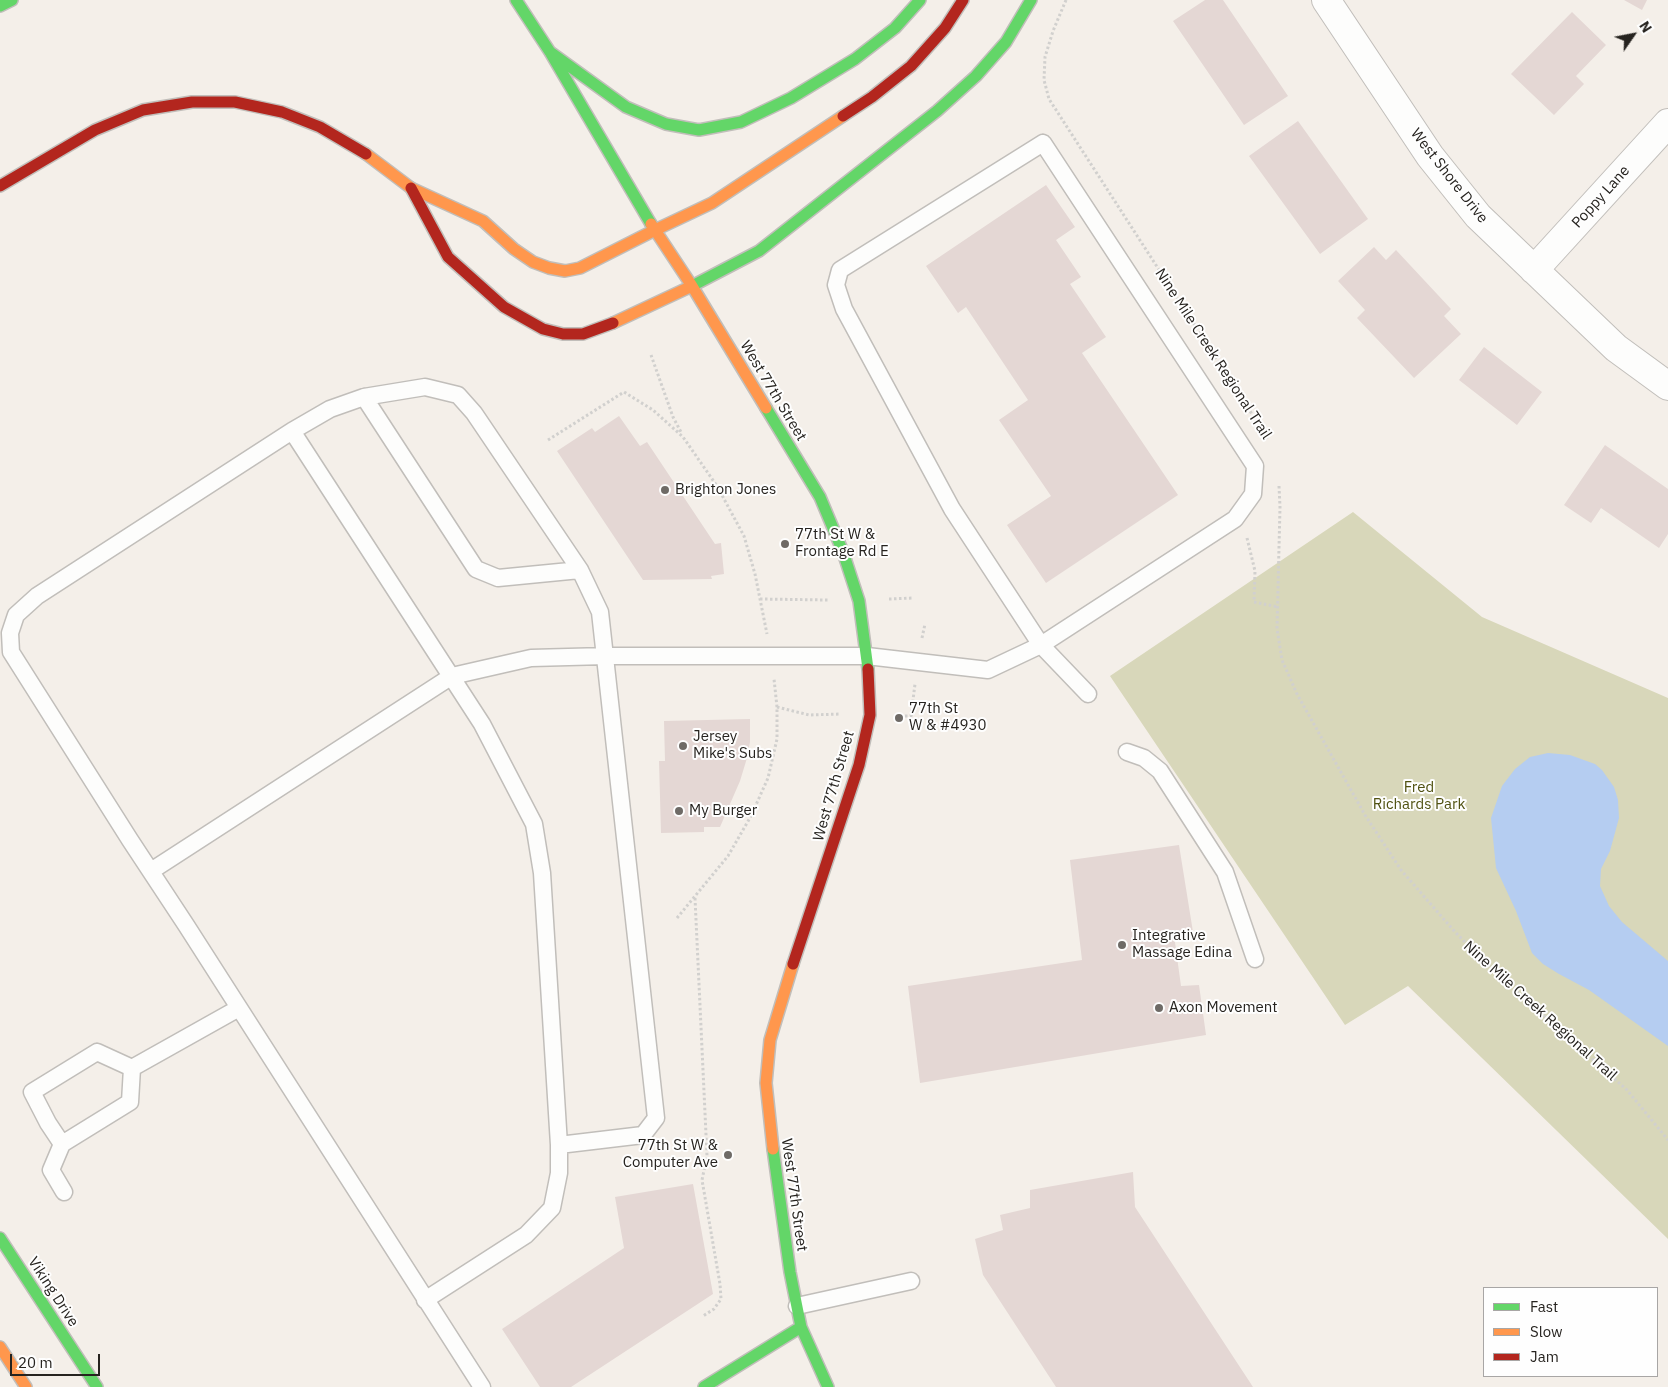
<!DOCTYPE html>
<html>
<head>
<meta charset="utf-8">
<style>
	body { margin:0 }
	#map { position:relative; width:1668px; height:1387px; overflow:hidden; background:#f4efe9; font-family:"IBM Plex Sans",sans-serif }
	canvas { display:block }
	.legend { position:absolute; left:1483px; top:1287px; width:175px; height:90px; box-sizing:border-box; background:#fefefe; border:1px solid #a8a6a5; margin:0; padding:6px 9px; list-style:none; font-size:15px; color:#26231f }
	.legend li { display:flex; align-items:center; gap:10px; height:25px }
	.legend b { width:25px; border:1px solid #a8a6a5 }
	.north { position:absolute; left:1608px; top:10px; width:50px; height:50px; -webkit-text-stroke:4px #fefefe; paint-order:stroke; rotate:57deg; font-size:14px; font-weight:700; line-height:20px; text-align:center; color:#26231f }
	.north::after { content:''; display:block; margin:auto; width:18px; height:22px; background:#26231f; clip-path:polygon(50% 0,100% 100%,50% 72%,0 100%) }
	.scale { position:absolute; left:10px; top:1354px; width:90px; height:22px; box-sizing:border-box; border:2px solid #26231f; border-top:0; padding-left:6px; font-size:15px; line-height:18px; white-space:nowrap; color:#26231f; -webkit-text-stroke:4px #fefefe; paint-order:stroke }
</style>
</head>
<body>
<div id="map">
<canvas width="1668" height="1387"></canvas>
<ul class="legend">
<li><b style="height:6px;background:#63d668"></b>Fast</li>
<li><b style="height:6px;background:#ff974d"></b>Slow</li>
<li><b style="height:6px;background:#b3261e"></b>Jam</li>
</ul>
<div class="north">N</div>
<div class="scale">20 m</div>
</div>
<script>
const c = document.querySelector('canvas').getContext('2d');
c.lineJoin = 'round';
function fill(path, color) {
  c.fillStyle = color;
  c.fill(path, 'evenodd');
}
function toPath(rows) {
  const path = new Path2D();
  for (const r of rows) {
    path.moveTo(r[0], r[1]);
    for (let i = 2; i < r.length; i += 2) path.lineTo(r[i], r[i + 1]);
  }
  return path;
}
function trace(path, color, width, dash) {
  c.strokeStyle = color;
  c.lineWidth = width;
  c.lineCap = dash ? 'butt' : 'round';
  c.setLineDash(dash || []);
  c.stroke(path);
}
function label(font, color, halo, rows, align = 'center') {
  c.font = font + ' "IBM Plex Sans",sans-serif';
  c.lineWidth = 4;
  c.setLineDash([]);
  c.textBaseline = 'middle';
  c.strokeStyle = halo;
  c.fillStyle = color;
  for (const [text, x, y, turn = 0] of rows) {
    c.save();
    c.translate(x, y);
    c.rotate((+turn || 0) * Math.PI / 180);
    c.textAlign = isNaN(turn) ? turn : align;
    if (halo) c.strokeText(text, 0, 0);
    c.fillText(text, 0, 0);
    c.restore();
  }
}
fill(toPath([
	[1353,512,1482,617,1668,698,1668,1239,1408,986,1345,1025,1110,676]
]), '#d8d7ba');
fill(toPath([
	[1548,753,1570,755,1595,764,1602,770,1614,787,1618,800,1619,818,1610,851,1601,869,1600,886,1609,906,1622,922,1668,961,1668,1046,1589,990,1559,974,1543,964,1532,953,1516,911,1496,868,1491,818,1502,786,1515,769,1530,757]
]), '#b5cdf1');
fill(toPath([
	[1205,0,1223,0,1288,96,1244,125,1173,21],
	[1624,0,1647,0,1642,10],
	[1572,12,1606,45,1576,76,1584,84,1554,115,1511,74],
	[1298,121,1368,219,1320,254,1249,156],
	[1046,185,1075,227,1056,240,1081,277,1070,284,1106,337,1082,353,1178,495,1046,583,1007,525,1051,496,999,420,1028,400,966,307,958,313,926,266],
	[1374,247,1386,260,1396,250,1451,309,1444,316,1461,334,1414,378,1357,318,1365,310,1338,281],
	[1484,347,1542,392,1517,425,1459,380],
	[619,416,640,446,647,442,715,544,721,543,724,574,711,576,712,579,643,580,557,451,592,428,595,432],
	[1605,445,1668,489,1668,534,1659,548,1601,508,1591,523,1564,505],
	[750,719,750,742,747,758,740,781,720,827,704,827,704,832,661,833,659,761,665,761,664,721],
	[1179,845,1193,932,1174,935,1181,986,1199,985,1206,1035,920,1083,908,986,1082,960,1070,860],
	[1133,1172,1135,1207,1253,1387,1056,1387,983,1275,975,1239,1003,1230,1000,1215,1030,1208,1030,1190],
	[693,1184,713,1294,571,1387,540,1387,502,1329,624,1248,615,1197]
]), '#e4d7d4');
const lane = toPath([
	[1043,143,1255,466,1253,494,1235,519,1041,645,952,509,844,309,836,285,840,270,1043,143],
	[364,397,476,569,498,578,580,570],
	[292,431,482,724,534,824,542,873,559,1145,559,1173,552,1208,526,1235,425,1300],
	[1127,752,1144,758,1160,771,1225,872,1255,959],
	[151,871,452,676,531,658,606,656,867,656,988,670,1041,645,1088,694],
	[97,1052,132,1068,130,1102,62,1144,48,1123,32,1092,97,1052],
	[132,1068,239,1008],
	[62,1144,51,1170,64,1192],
	[797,1306,911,1281],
	[482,1387,186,925,130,840,11,652,10,633,16,615,37,596,292,431,330,409,364,397,425,387,458,395,474,413,580,570,600,612,656,1118,643,1135,559,1145]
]);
const street = toPath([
	[1326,0,1430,156,1478,216,1616,348,1668,386],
	[1534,270,1668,123]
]);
const fast = toPath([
	[516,0,550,52,651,224],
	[0,6,12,0],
	[550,52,626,107,666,124,699,130,741,122,791,98,855,59,895,28,920,0],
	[692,286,759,251,937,111,976,76,1006,42,1031,0],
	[766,408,820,497,843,552,859,601,868,669],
	[773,1149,790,1272,801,1327,828,1387],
	[0,1238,97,1387],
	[704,1387,801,1327]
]);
const slow = toPath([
	[366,154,411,188,483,221,514,249,533,262,549,268,565,271,580,268,655,230],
	[651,224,692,286,766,408],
	[655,230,712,203,843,116],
	[613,323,692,286],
	[773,1149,766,1083,770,1040,793,964],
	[0,1347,26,1387]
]);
const jam = toPath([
	[843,116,872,97,911,66,945,28,963,0],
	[0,186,95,130,143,110,192,102,235,102,282,112,320,127,366,154],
	[411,188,448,257,504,307,543,329,563,334,583,334,613,323],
	[793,964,859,765,870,715,868,669]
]);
trace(lane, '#c1beba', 19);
trace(street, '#c1beba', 30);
trace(fast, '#c1beba', 14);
trace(slow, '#c1beba', 14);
trace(jam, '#c1beba', 14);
trace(toPath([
	[1066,0,1053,31,1045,57,1044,80,1049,99,1268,439],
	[651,355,673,417,682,434],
	[548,440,624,392,653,410,683,437,717,486,744,536,755,574,767,634],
	[1279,486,1280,507,1277,629,1282,660,1297,694,1365,815,1401,870,1455,932,1494,971,1627,1090,1668,1140],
	[1247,538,1255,571,1254,602,1278,607],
	[760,599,828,600],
	[889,599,913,598],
	[922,638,925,624],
	[777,707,809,715,841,714],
	[900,716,911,716,915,684],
	[695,898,707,1156,702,1180,720,1284,721,1299,714,1309,703,1316],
	[677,918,728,856,751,816,768,778,777,739,777,707,774,679]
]), '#d1d0ce', 3, [2.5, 2.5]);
trace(lane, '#fdfdfc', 16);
trace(street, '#fdfdfc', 28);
trace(fast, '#63d668', 11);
trace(slow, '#ff974d', 11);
trace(jam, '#b3261e', 11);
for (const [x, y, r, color] of [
	[665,490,5,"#6e6a66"],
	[785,544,5,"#6e6a66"],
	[899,718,5,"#6e6a66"],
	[683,746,5,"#6e6a66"],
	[679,811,5,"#6e6a66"],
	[1122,945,5,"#6e6a66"],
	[1159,1008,5,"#6e6a66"],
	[728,1155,5,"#6e6a66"]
]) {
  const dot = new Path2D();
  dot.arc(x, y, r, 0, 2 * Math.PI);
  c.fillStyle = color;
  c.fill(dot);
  trace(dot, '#fefefe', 2);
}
label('15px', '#26231f', '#fefefe', [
	["West Shore Drive",1449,176,52],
	["Poppy Lane",1601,197,-48],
	["Nine Mile Creek Regional Trail",1213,354,57],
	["West 77th Street",773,391,59],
	["West 77th Street",834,786,-74],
	["Nine Mile Creek Regional Trail",1540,1011,42],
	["West 77th Street",794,1195,82],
	["Viking Drive",53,1292,57]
]);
label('15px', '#26231f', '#fefefe', [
	["Brighton Jones",675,490],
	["77th St W &",795,535],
	["Frontage Rd E",795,552],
	["77th St",909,709],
	["W & #4930",909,726],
	["Jersey",693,737],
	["Mike's Subs",693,754],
	["My Burger",689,811],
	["Integrative",1132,936],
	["Massage Edina",1132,953],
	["Axon Movement",1169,1008],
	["77th St W &",718,1146,"right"],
	["Computer Ave",718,1163,"right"]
], 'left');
label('15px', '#505111', '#fefefe', [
	["Fred",1419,788],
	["Richards Park",1419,805]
]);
</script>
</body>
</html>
